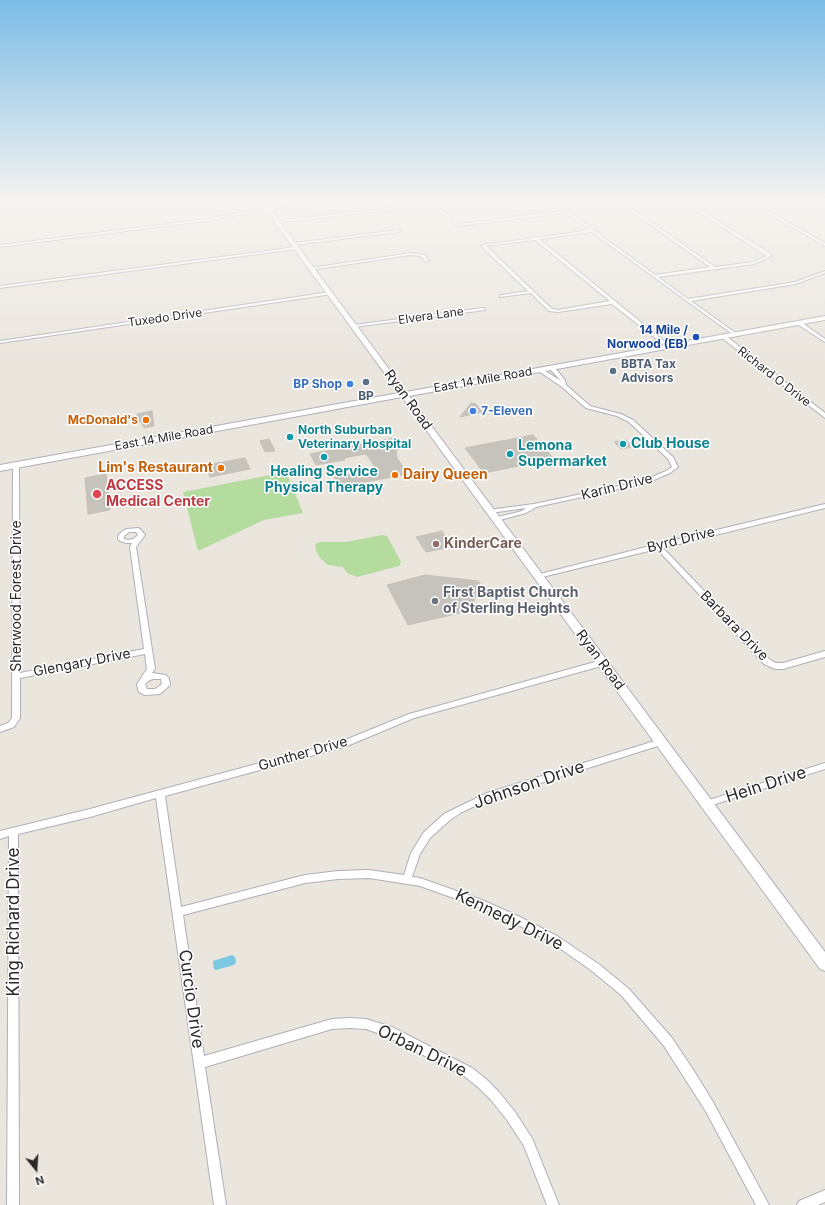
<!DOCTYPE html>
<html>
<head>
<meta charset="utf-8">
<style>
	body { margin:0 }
	#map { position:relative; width:825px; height:1205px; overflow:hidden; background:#eae5dd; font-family:Inter,sans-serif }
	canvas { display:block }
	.north { position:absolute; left:16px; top:1149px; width:40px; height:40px; -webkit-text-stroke:3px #fff; paint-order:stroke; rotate:162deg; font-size:11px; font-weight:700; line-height:16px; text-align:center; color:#2a2a2a }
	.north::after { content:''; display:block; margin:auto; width:14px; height:18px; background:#2a2a2a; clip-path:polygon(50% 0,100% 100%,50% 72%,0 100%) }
</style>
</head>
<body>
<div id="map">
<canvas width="825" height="1205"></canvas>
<div class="north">N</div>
</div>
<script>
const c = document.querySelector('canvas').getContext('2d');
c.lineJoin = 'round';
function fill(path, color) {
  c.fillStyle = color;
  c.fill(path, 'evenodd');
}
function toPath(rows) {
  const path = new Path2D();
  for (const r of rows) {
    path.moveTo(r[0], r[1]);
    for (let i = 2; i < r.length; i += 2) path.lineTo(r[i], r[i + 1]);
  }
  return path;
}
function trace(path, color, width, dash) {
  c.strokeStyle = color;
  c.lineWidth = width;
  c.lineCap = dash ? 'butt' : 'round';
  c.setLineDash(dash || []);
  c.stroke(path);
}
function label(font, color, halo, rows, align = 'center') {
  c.font = font + ' Inter,sans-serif';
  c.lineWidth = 3;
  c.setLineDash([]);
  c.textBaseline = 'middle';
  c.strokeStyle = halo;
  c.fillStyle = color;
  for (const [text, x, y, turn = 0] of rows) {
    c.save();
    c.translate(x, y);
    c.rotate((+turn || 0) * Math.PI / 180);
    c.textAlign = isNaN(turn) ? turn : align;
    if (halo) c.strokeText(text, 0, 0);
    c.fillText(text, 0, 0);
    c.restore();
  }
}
fill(toPath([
	[286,472,303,513,264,520,198,551,183,492],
	[382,535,387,536,401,562,399,566,357,577,347,573,343,567,328,565,320,558,316,550,315,544,320,542,346,542]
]), '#b4dc9f');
fill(toPath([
	[232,955,235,957,236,962,234,965,216,970,214,969,213,961]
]), '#7bc8e2');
const building = toPath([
	[471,403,476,404,482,412,460,417,471,403],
	[152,411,154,426,144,428,141,421,139,422,137,414,152,411],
	[533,435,554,459,484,473,465,448,533,435],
	[394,438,401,449,396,450,397,458,408,474,339,487,334,477,376,469,367,455,365,454,344,458,345,460,316,465,310,454,394,438],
	[269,439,275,451,265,452,260,441,269,439],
	[624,440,626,440,633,447,621,449,614,442,624,440],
	[245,458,250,469,210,477,206,465,245,458],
	[106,474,110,510,88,514,85,478,106,474],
	[442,531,452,547,426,552,416,537,442,531],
	[425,575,479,581,478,582,480,583,477,597,475,597,473,606,458,610,460,613,408,625,387,585,425,575]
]);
fill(building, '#c6c3bc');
trace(building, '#c6c0b7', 1);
const street = toPath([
	[301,202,311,202,206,221,0,247,0,245,206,219,301,202],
	[408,202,415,202,389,210,275,223,273,222,275,221,389,208,408,202],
	[429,202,433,202,458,224,561,211,568,211,655,275,710,267,618,202,622,202,715,267,753,262,767,256,683,202,687,202,768,252,772,256,754,264,658,277,688,299,795,282,825,271,825,273,796,284,691,301,737,334,737,335,735,336,592,232,539,239,670,346,670,348,668,348,612,304,558,312,549,311,531,293,500,297,500,295,502,295,528,291,482,247,482,245,590,230,566,213,457,226,429,202],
	[535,240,610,301,558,310,552,309,486,246,535,240],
	[748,202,752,202,825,243,825,246,748,202],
	[813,202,817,202,825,207,825,209,813,202],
	[398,230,400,231,399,232,293,245,291,244,293,243,398,230],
	[296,247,298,248,297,249,0,288,0,286,296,247],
	[411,253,425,255,429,261,426,262,422,257,420,256,411,255,310,270,308,269,310,268,411,253],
	[330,292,332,293,332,294,0,343,0,341,330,292],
	[483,308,485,308,485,310,354,327,352,326,354,325,483,308],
	[797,322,801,322,825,339,825,342,797,324,797,322],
	[722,336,726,336,825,413,825,418,722,338,722,336],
	[552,366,554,367,565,380,566,385,590,406,621,414,633,420,673,457,678,467,670,473,647,483,536,507,526,513,496,521,494,520,493,519,494,518,522,511,526,508,490,513,488,512,487,511,488,510,534,504,643,481,666,471,672,467,668,459,629,422,617,416,586,408,562,387,537,370,542,369,561,381,549,368,552,366],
	[16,463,19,465,20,673,144,649,130,547,132,543,126,543,120,541,118,539,119,534,126,529,138,528,140,529,145,535,136,547,155,669,152,673,166,675,169,679,170,685,160,694,145,695,139,692,138,690,137,684,147,669,145,654,20,678,20,718,14,727,0,732,0,726,8,723,12,718,13,465,16,463],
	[129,532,136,532,138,535,133,539,128,540,124,539,124,536,129,532],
	[153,679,161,679,162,684,155,689,147,689,145,684,148,681,153,679],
	[825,504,825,508,663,548,770,660,776,663,783,663,825,651,825,657,783,669,775,669,764,664,657,549,538,578,535,576,536,575,658,544,825,504],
	[602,660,605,661,606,663,605,665,414,718,347,746,165,796,181,907,305,875,338,871,369,870,404,875,411,853,424,832,444,814,456,808,487,793,661,739,664,740,665,742,664,744,490,799,462,812,450,820,430,838,420,854,412,877,420,878,482,900,520,917,557,936,600,965,629,989,672,1038,694,1071,713,1102,769,1205,756,1205,705,1110,664,1046,621,995,592,971,551,942,514,923,476,906,420,886,369,878,338,879,305,883,183,915,204,1056,332,1019,350,1018,366,1019,392,1027,472,1068,486,1079,499,1092,515,1112,532,1138,559,1205,547,1205,524,1146,507,1120,491,1100,478,1087,464,1076,386,1036,366,1029,350,1028,332,1029,205,1067,226,1205,214,1205,156,798,90,817,18,834,19,1205,7,1205,9,836,0,839,0,831,90,809,345,740,409,714,602,660],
	[825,763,825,769,706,807,703,806,702,804,703,802,825,763],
	[825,1190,825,1202,818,1205,797,1205,799,1201,825,1190]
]);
const secondary = toPath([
	[260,202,265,202,406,392,825,316,825,320,409,396,825,952,825,971,820,969,402,397,0,471,0,465,399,393,260,202]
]);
trace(street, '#aeb0b9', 2);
trace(secondary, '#aeb0b9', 2);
fill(street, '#fff');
fill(secondary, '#fff');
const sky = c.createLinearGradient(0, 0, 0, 371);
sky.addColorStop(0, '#7cbce6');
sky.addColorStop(0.54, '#f6f3f0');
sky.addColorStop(1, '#f6f3f000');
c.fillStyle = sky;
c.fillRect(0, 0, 825, 371);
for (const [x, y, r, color] of [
	[696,337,4,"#1a4fb4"],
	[613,371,4,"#5c6f8a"],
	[366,382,4,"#5c6f8a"],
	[350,384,4,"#3f7fe0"],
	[473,411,4,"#3f7fe0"],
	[146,420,4,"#e8710a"],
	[290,437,4,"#0f9aa8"],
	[623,444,4,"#0f9aa8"],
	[510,454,4,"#0f9aa8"],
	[324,457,4,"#0f9aa8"],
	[221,468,4,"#e8710a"],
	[395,475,4,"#e8710a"],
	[97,494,5,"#e0444e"],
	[436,544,4,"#8d6e63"],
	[435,601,4,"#6b7280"]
]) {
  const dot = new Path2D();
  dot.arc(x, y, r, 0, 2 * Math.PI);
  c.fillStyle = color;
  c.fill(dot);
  trace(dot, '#fff', 1.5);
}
label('12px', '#2a2a2a', '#fff', [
	["Elvera Lane",431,316,-8],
	["Tuxedo Drive",165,318,-8],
	["Richard O Drive",774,377,38],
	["East 14 Mile Road",483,380,-10],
	["East 14 Mile Road",164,438,-10]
]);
label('bold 12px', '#164399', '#fff', [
	["14 Mile /",688,330],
	["Norwood (EB)",688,344]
], 'right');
label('bold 12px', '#4e5e75', '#fff', [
	["BBTA Tax",621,364],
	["Advisors",621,378],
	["BP",366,396,"center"]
], 'left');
label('bold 12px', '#366cbe', '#fff', [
	["BP Shop",342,384],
	["7-Eleven",481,411,"left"]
], 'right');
label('bold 12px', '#c56008', '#fff', [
	["McDonald's",138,420]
], 'right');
label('bold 12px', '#0d838f', '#fff', [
	["North Suburban",298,430],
	["Veterinary Hospital",298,444]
], 'left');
label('14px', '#2a2a2a', '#fff', [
	["Ryan Road",408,400,54],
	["Karin Drive",617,487,-14],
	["Byrd Drive",681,540,-14],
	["Sherwood Forest Drive",17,596,-90],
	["Barbara Drive",734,626,46],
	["Ryan Road",600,660,53],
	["Glengary Drive",82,663,-11],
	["Gunther Drive",303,754,-16]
]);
label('bold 14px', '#0d838f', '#fff', [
	["Club House",631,444],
	["Lemona",518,446],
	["Supermarket",518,462],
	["Healing Service",324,472,"center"],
	["Physical Therapy",324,488,"center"]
], 'left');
label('bold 14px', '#c56008', '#fff', [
	["Lim's Restaurant",213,468],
	["Dairy Queen",403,475,"left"]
], 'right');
label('bold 14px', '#be3a42', '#fff', [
	["ACCESS",106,486],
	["Medical Center",106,502]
], 'left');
label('bold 14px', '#785e54', '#fff', [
	["KinderCare",444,544]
], 'left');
label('bold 14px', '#5b616d', '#fff', [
	["First Baptist Church",443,593],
	["of Sterling Heights",443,609]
], 'left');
label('17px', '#2a2a2a', '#fff', [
	["Johnson Drive",529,785,-19],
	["Hein Drive",766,785,-18],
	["Kennedy Drive",509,920,26],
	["King Richard Drive",14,922,-90],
	["Curcio Drive",191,999,82],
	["Orban Drive",422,1051,26]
]);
</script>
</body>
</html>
